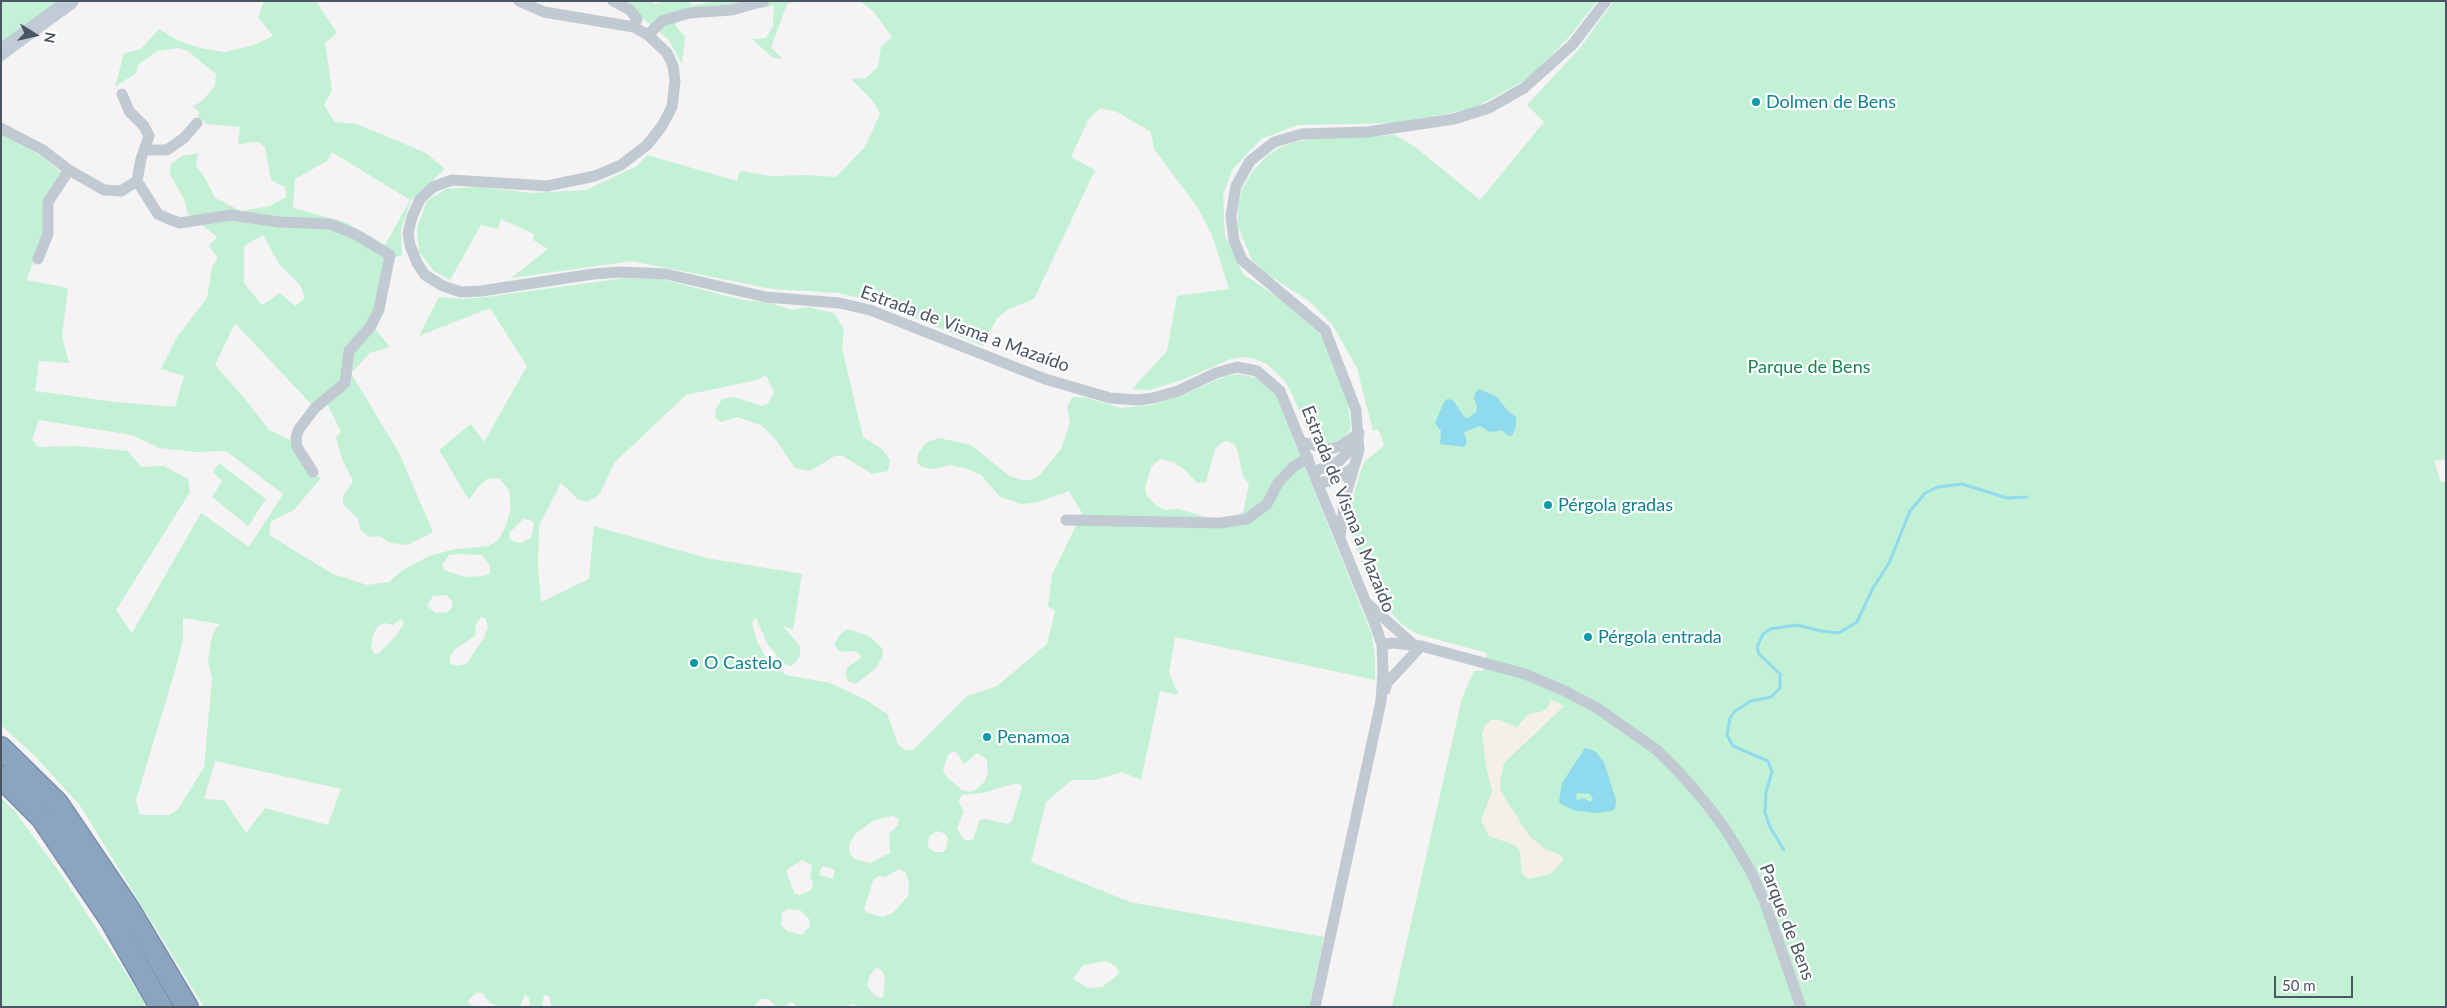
<!DOCTYPE html>
<html>
<head>
<meta charset="utf-8">
<style>
	body { margin:0 }
	#map { position:relative; width:2447px; height:1008px; overflow:hidden; background:#f5f3f3; font-family:Lato,sans-serif }
	canvas { display:block }
	.frame { position:absolute; inset:0; border:2px solid #4a5661; pointer-events:none }
	.north { position:absolute; left:10px; top:10px; width:50px; height:50px; -webkit-text-stroke:4px #fff; paint-order:stroke; rotate:100deg; font-size:14px; font-weight:700; line-height:20px; text-align:center; color:#4a5661 }
	.north::after { content:''; display:block; margin:auto; width:18px; height:22px; background:#4a5661; clip-path:polygon(50% 0,100% 100%,50% 72%,0 100%) }
	.scale { position:absolute; left:2274px; top:976px; width:79px; height:22px; box-sizing:border-box; border:2px solid #4a5661; border-top:0; padding-left:6px; font-size:15px; line-height:18px; white-space:nowrap; color:#4a5661; -webkit-text-stroke:4px #fff; paint-order:stroke }
</style>
</head>
<body>
<div id="map">
<canvas width="2447" height="1008"></canvas>
<div class="frame"></div>
<div class="north">N</div>
<div class="scale">50 m</div>
</div>
<script>
const c = document.querySelector('canvas').getContext('2d');
c.lineJoin = 'round';
function fill(path, color) {
  c.fillStyle = color;
  c.fill(path, 'evenodd');
}
function toPath(rows) {
  const path = new Path2D();
  for (const r of rows) {
    path.moveTo(r[0], r[1]);
    for (let i = 2; i < r.length; i += 2) path.lineTo(r[i], r[i + 1]);
  }
  return path;
}
function trace(path, color, width, dash) {
  c.strokeStyle = color;
  c.lineWidth = width;
  c.lineCap = dash ? 'butt' : 'round';
  c.setLineDash(dash || []);
  c.stroke(path);
}
function label(font, color, halo, rows, align = 'center') {
  c.font = font + ' Lato,sans-serif';
  c.lineWidth = 4.5;
  c.setLineDash([]);
  c.textBaseline = 'middle';
  c.strokeStyle = halo;
  c.fillStyle = color;
  for (const [text, x, y, turn = 0] of rows) {
    c.save();
    c.translate(x, y);
    c.rotate((+turn || 0) * Math.PI / 180);
    c.textAlign = isNaN(turn) ? turn : align;
    if (halo) c.strokeText(text, 0, 0);
    c.fillText(text, 0, 0);
    c.restore();
  }
}
fill(toPath([
	[1,1,81,1,1,63],
	[264,1,316,1,337,33,325,43,332,90,324,105,335,122,357,124,426,153,445,169,411,200,401,230,402,255,393,258,384,312,375,329,390,347,370,353,351,373,399,453,433,532,407,545,391,543,379,536,369,537,360,529,358,519,343,504,343,496,353,481,342,459,336,437,341,432,324,397,312,405,235,323,215,365,246,400,269,430,292,441,311,474,321,478,294,510,271,521,269,535,333,574,367,585,389,582,403,570,429,556,455,549,489,546,498,540,506,526,511,508,509,490,499,478,487,479,478,487,469,500,439,450,471,424,484,442,527,366,490,308,419,336,439,297,463,299,487,297,625,278,661,279,743,300,771,303,791,310,808,307,834,313,844,329,842,348,863,437,883,450,890,460,888,471,872,474,843,456,835,456,810,471,795,468,776,440,761,425,737,417,722,422,715,418,716,409,722,399,735,397,761,406,768,404,774,392,766,375,757,380,686,395,615,462,599,495,587,502,578,499,561,483,539,526,538,568,541,602,589,579,594,526,706,558,802,574,793,630,782,625,800,646,800,654,796,662,790,666,784,664,767,643,756,618,752,622,756,639,766,658,786,675,830,683,866,700,887,714,898,744,905,750,913,750,967,696,997,686,1047,644,1055,611,1048,606,1052,575,1082,513,1069,491,1038,502,1022,504,1000,497,981,475,968,469,950,465,933,469,922,467,917,463,918,453,926,443,939,438,971,445,1008,475,1020,480,1031,480,1039,476,1061,449,1070,423,1067,406,1073,397,1083,397,1121,408,1151,405,1187,393,1226,376,1238,374,1258,378,1275,393,1372,635,1375,658,1375,680,1175,637,1169,673,1179,695,1160,691,1141,780,1122,772,1095,780,1072,780,1046,802,1031,862,1130,902,1324,937,1309,1007,862,1007,853,1004,845,1007,796,1007,794,1003,789,1003,784,1007,777,1007,768,999,761,999,753,1007,552,1007,549,996,544,995,542,1007,530,1007,529,998,525,995,520,1007,500,1007,490,1003,482,993,477,993,470,998,468,1002,473,1007,204,1007,81,807,37,758,1,725,1,133,43,157,62,173,45,224,40,247,26,280,68,288,62,336,69,363,39,361,35,391,116,402,175,407,184,376,161,369,177,337,207,298,212,267,218,258,209,246,217,237,188,214,184,199,170,174,171,164,182,156,198,153,196,166,204,176,215,198,241,211,270,206,286,197,285,187,271,180,265,147,258,142,252,142,238,145,240,127,207,124,197,115,200,113,193,106,201,102,215,86,216,74,188,51,178,48,157,51,138,65,136,73,115,87,124,53,141,49,159,29,177,40,200,48,225,52,254,45,273,36,258,17],
	[332,152,410,200,385,245,345,222,293,208,295,179,327,161],
	[263,235,279,264,300,285,305,298,295,306,280,293,262,305,244,283,244,246],
	[39,420,132,435,160,448,195,452,226,451,283,494,249,547,201,513,132,633,116,610,190,492,188,479,164,466,141,467,128,451,77,446,38,447,32,440],
	[1227,441,1235,445,1237,449,1243,476,1249,484,1243,512,1232,518,1213,519,1178,509,1165,510,1158,507,1147,496,1145,488,1151,467,1160,459,1173,462,1184,469,1197,483,1206,482,1215,449,1222,442],
	[523,519,532,521,534,525,531,538,521,543,515,542,510,539,509,533],
	[459,554,482,555,490,566,490,573,483,576,464,577,444,570,442,565,449,555],
	[447,595,452,601,452,607,448,612,436,613,427,606,433,596],
	[481,617,486,619,488,627,484,638,466,664,455,666,450,663,450,657,454,650,475,636,476,624],
	[183,618,220,624,215,629,211,641,208,661,212,679,204,767,179,808,169,815,140,815,136,800,177,664,183,639],
	[401,619,404,623,396,636,379,653,374,654,371,648,373,635,378,626,384,623,393,625],
	[953,751,957,753,964,764,977,753,987,760,988,773,985,781,977,789,969,792,962,790,948,778,943,770,948,755],
	[215,761,341,789,328,825,265,808,246,833,224,800,204,799],
	[1013,784,1019,784,1022,787,1012,821,1008,824,985,819,980,820,973,839,968,841,963,839,957,828,964,811,958,801,962,795,982,793],
	[892,816,899,819,898,825,889,834,890,853,870,863,854,859,850,853,849,845,855,834,874,820],
	[936,831,944,833,948,838,946,850,943,852,934,852,928,847,929,837],
	[802,860,812,865,810,876,813,883,811,890,799,895,794,893,786,870],
	[824,866,835,870,833,879,820,875,820,869],
	[899,869,906,873,909,883,908,896,893,913,883,917,868,913,864,909,873,881,878,876,885,877],
	[788,909,800,910,809,919,810,926,802,935,787,931,781,924,782,912],
	[1106,961,1116,966,1119,974,1102,987,1088,988,1073,979,1083,965],
	[877,967,883,972,885,981,883,997,881,998,874,995,867,986,870,975],
	[622,1,653,1,654,4,667,1,690,1,692,5,722,1,800,1,787,4,771,48,783,59,773,58,752,39,766,38,773,26,774,6,677,20,675,25,685,37,682,64,669,40],
	[860,1,1597,1,1570,36,1531,77,1472,109,1396,123,1298,125,1261,139,1232,170,1223,195,1225,236,1243,274,1298,311,1321,335,1331,357,1348,405,1351,426,1345,439,1329,443,1313,441,1291,392,1284,380,1267,364,1255,359,1243,357,1231,359,1182,380,1148,390,1132,389,1167,351,1177,296,1229,289,1212,235,1198,208,1154,149,1151,132,1117,112,1100,108,1088,120,1071,157,1095,170,1034,299,1009,309,997,318,983,346,874,301,838,293,772,289,632,261,511,278,548,249,533,240,534,234,501,219,498,229,481,225,450,280,434,271,419,252,417,228,427,201,446,189,479,187,532,193,586,190,637,166,647,155,737,181,740,171,772,176,808,175,836,177,865,147,880,114,873,101,851,79,866,78,878,67,881,47,892,37,873,11],
	[1614,1,2446,1,2446,459,2434,461,2441,482,2446,482,2446,1007,1392,1007,1462,698,1474,671,1483,671,1487,653,1417,634,1403,625,1388,610,1368,576,1354,543,1350,505,1364,462,1384,446,1382,439,1378,429,1373,431,1357,368,1332,324,1309,301,1267,274,1252,260,1238,227,1238,208,1242,189,1252,172,1267,156,1281,147,1296,142,1313,139,1394,135,1414,146,1480,200,1544,122,1527,105,1580,48],
	[219,463,266,499,248,526,212,497,222,481,213,472],
	[848,629,869,636,882,648,883,656,876,668,856,684,848,681,845,673,848,667,861,658,859,653,852,651,840,652,834,644,840,634],
	[1,798,14,810,65,880,148,1007,1,1007]
]), '#c3f1d5');
fill(toPath([
	[1551,699,1564,706,1504,763,1500,782,1501,792,1530,837,1547,850,1559,854,1564,859,1551,874,1528,879,1522,874,1520,852,1517,846,1489,836,1481,821,1492,791,1486,766,1482,734,1485,725,1491,720,1499,720,1517,727,1530,713,1541,712,1547,708]
]), '#f5f0e5');
fill(toPath([
	[1479,389,1497,397,1507,410,1516,417,1516,426,1512,436,1507,435,1502,430,1490,432,1480,426,1464,432,1467,442,1464,447,1440,444,1441,431,1435,423,1444,402,1447,399,1453,400,1465,418,1468,418,1476,412,1477,406,1474,399,1475,393],
	[1585,748,1595,751,1604,762,1616,800,1615,809,1611,811,1595,813,1573,810,1561,804,1559,801,1562,783],
	[1580,793,1590,794,1593,799,1590,802,1584,798,1577,800,1576,794]
]), '#90daee');
trace(toPath([
	[1784,850,1770,827,1765,813,1766,792,1772,772,1768,761,1733,746,1727,735,1730,718,1735,711,1751,701,1771,697,1780,688,1780,674,1759,654,1757,647,1763,634,1770,629,1797,625,1821,631,1839,633,1857,622,1873,588,1889,563,1910,511,1925,493,1938,487,1962,484,2007,498,2027,497]
]), '#90daee', 3);
const highway = toPath([
	[1,748,57,803,128,908,187,1007],
	[1,777,42,818,111,920,161,1007]
]);
trace(highway, '#7690ad', 24);
trace(toPath([
	[519,1,544,12,634,27,648,35,667,53,673,66,675,81,672,107,662,126,647,145,621,165,595,176,547,186,452,180,433,187,420,199,412,217,408,233,410,245,417,263,425,275,443,286,461,292,481,291,593,274,620,272,666,274,766,297,839,303,870,310,1045,379,1110,398,1139,400,1153,398,1178,391,1216,373,1237,367,1257,371,1280,391,1376,627,1382,645,1383,672,1381,701,1315,1007],
	[613,1,630,10,637,19,634,27],
	[648,35,662,21,689,13,732,10,764,1],
	[122,94,129,111,144,126,149,136,141,159,137,181],
	[1,128,43,150,69,170,104,190,121,191,137,181,158,214,169,219,180,223,231,215,279,222,330,224,355,234,390,255,379,309,371,326,349,351,345,383,315,408,299,429,296,437,297,447,313,472],
	[144,150,167,150,184,138,197,123],
	[38,259,48,234,48,202,69,170],
	[1302,442,1329,449,1341,446,1359,433],
	[1314,472,1339,461,1349,451,1357,437],
	[1318,483,1335,480,1354,467],
	[1066,520,1220,523,1247,519,1267,504,1278,483,1294,466,1308,458],
	[1340,537,1345,498,1359,450,1356,410,1325,330,1242,260,1234,241,1231,216,1236,186,1250,161,1274,142,1302,134,1367,132,1454,119,1489,108,1524,88,1573,44,1606,1],
	[1367,603,1414,645],
	[1382,645,1392,643,1421,646,1525,674,1565,691,1597,708,1657,750,1678,771,1705,802,1726,830,1750,870,1764,900,1801,1007],
	[1385,690,1387,683,1421,646]
]), '#c1cad2', 11);
trace(toPath([
	[1,52,71,1]
]), '#c1cbd6', 16);
trace(highway, '#8ba5c1', 21);
for (const [x, y, r, color] of [
	[1756,102,5,"#0f9aa8"],
	[1548,505,5,"#0f9aa8"],
	[1588,637,5,"#0f9aa8"],
	[694,663,5,"#0f9aa8"],
	[987,737,5,"#0f9aa8"]
]) {
  const dot = new Path2D();
  dot.arc(x, y, r, 0, 2 * Math.PI);
  c.fillStyle = color;
  c.fill(dot);
  trace(dot, '#fff', 2);
}
label('18px', '#0d838f', '#fff', [
	["Dolmen de Bens",1766,102],
	["Pérgola gradas",1558,505],
	["Pérgola entrada",1598,637],
	["O Castelo",704,663],
	["Penamoa",997,737]
], 'left');
label('18px', '#4a5661', '#fff', [
	["Estrada de Visma a Mazaído",965,329,20],
	["Estrada de Visma a Mazaído",1348,509,68],
	["Parque de Bens",1787,922,69]
]);
label('18px', '#17864f', '#fff', [
	["Parque de Bens",1809,367]
]);
</script>
</body>
</html>
